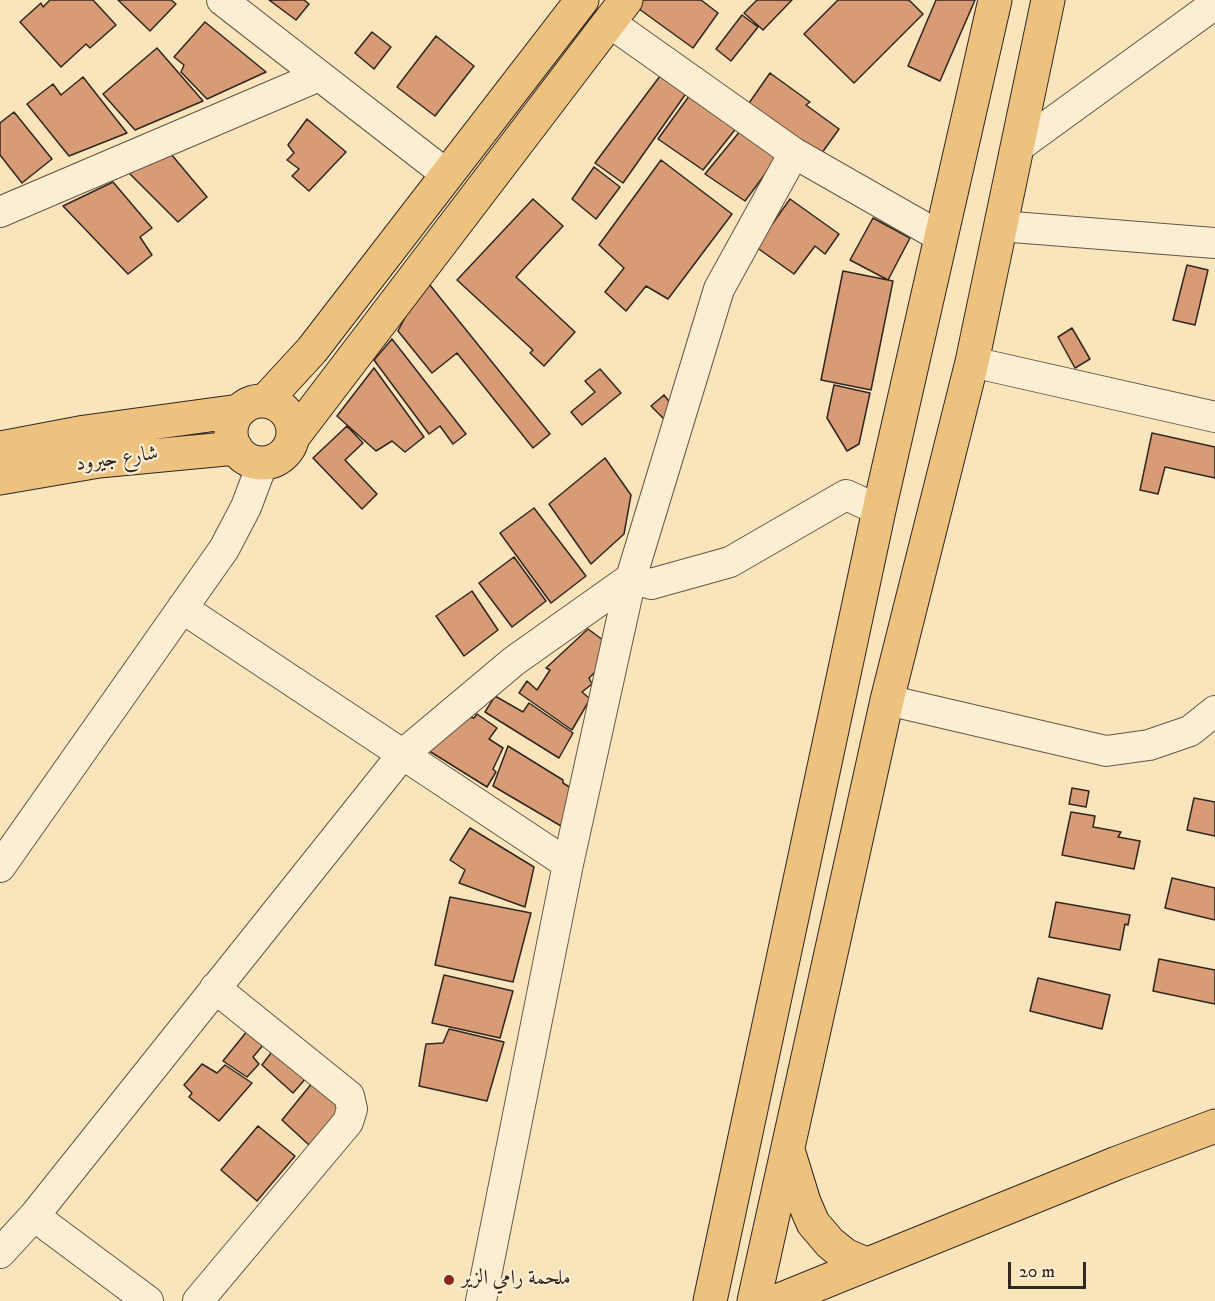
<!DOCTYPE html>
<html>
<head>
<meta charset="utf-8">
<style>
	body { margin:0 }
	#map { position:relative; width:1215px; height:1301px; overflow:hidden; background:#f9e5bb; font-family:"IM FELL DW Pica",serif }
	canvas { display:block }
	.scale { position:absolute; left:1008px; top:1262px; width:78px; height:27px; box-sizing:border-box; border:3px solid #322620; border-top:0; padding-left:8px; font-size:18px; line-height:21px; white-space:nowrap; color:#322620; -webkit-text-stroke:4px #fbeed3; paint-order:stroke }
</style>
</head>
<body>
<div id="map">
<canvas width="1215" height="1301"></canvas>
<div class="scale">20 m</div>
</div>
<script>
const c = document.querySelector('canvas').getContext('2d');
c.lineJoin = 'round';
function fill(path, color) {
  c.fillStyle = color;
  c.fill(path, 'evenodd');
}
function toPath(rows) {
  const path = new Path2D();
  for (const r of rows) {
    if (r.length === 3) {
      path.moveTo(r[0] + r[2], r[1]);
      path.arc(r[0], r[1], r[2], 0, 2 * Math.PI);
      continue;
    }
    path.moveTo(r[0], r[1]);
    for (let i = 2; i < r.length; i += 2) path.lineTo(r[i], r[i + 1]);
  }
  return path;
}
function trace(path, color, width, dash) {
  c.strokeStyle = color;
  c.lineWidth = width;
  c.lineCap = dash ? 'butt' : 'round';
  c.setLineDash(dash || []);
  c.stroke(path);
}
function label(font, color, halo, rows, align = 'center') {
  c.font = font + ' "IM FELL DW Pica",Amiri,serif';
  c.lineWidth = 4.5;
  c.setLineDash([]);
  c.textBaseline = 'middle';
  c.strokeStyle = halo;
  c.fillStyle = color;
  for (const [text, x, y, turn = 0] of rows) {
    c.save();
    c.translate(x, y);
    c.rotate((+turn || 0) * Math.PI / 180);
    c.textAlign = isNaN(turn) ? turn : align;
    if (halo) c.strokeText(text, 0, 0);
    c.fillText(text, 0, 0);
    c.restore();
  }
}
const building = toPath([
	[50,0,93,0,116,25,90,48,86,44,61,67,20,22,41,3,43,7,50,0],
	[118,0,171,0,176,4,150,31,118,0],
	[269,0,304,0,309,4,296,20,269,0],
	[639,0,701,0,718,13,693,48,635,6,639,0],
	[757,0,792,0,763,30,744,13,757,0],
	[838,0,909,0,923,14,854,83,804,34,838,0],
	[936,0,975,0,940,81,908,66,936,0],
	[742,15,758,27,731,61,716,49,742,15],
	[205,22,266,72,207,99,181,72,184,65,174,57,205,22],
	[372,32,391,47,374,69,355,53,372,32],
	[436,36,474,66,435,116,397,87,436,36],
	[157,48,203,101,135,130,103,94,157,48],
	[770,73,810,102,806,105,839,129,819,157,747,106,770,73],
	[660,76,687,92,623,183,595,163,660,76],
	[83,77,127,133,69,156,27,104,53,84,61,95,83,77],
	[692,92,738,126,703,170,658,139,692,92],
	[14,112,52,159,22,183,0,155,0,123,14,112],
	[307,119,346,152,309,191,292,176,299,169,287,160,294,153,288,145,307,119],
	[741,130,780,154,745,201,705,174,741,130],
	[171,154,207,197,178,222,129,173,171,154],
	[661,160,732,214,668,299,646,286,626,311,605,292,624,268,599,245,661,160],
	[594,167,620,187,596,219,572,199,594,167],
	[113,182,152,228,140,237,152,255,128,274,63,206,113,182],
	[533,199,563,226,516,277,575,332,544,366,530,353,533,350,457,280,533,199],
	[790,199,839,234,825,254,815,246,794,274,756,247,790,199],
	[873,218,910,238,888,280,850,260,873,218],
	[1187,265,1208,270,1195,325,1173,320,1187,265],
	[843,271,893,281,871,390,821,380,843,271],
	[425,279,550,434,533,448,457,353,432,373,398,331,425,279],
	[1072,328,1090,359,1075,368,1058,337,1072,328],
	[392,339,466,434,453,444,440,426,429,434,374,360,392,339],
	[374,368,424,437,405,452,392,441,376,451,337,416,374,368],
	[600,369,621,393,582,425,571,412,595,392,585,381,600,369],
	[834,385,870,393,859,444,847,451,827,418,834,385],
	[664,395,675,409,664,419,651,406,664,395],
	[347,426,363,443,345,460,377,494,362,509,313,458,347,426],
	[1152,433,1215,447,1215,478,1165,467,1158,494,1140,490,1152,433],
	[605,458,631,495,624,534,591,564,549,504,605,458],
	[534,508,586,576,551,603,500,533,534,508],
	[514,557,546,601,512,627,479,583,514,557],
	[472,591,498,630,464,656,436,616,472,591],
	[588,629,607,643,601,666,589,678,592,684,582,692,590,699,572,730,519,693,527,681,537,690,550,670,546,668,588,629],
	[495,696,523,712,529,703,573,733,559,758,485,712,495,696],
	[477,714,497,728,489,739,503,748,493,769,496,772,487,787,426,749,469,717,474,718,477,714],
	[508,746,563,780,563,783,571,788,561,826,493,786,508,746],
	[1072,788,1089,791,1086,807,1069,804,1072,788],
	[1194,798,1215,802,1215,836,1187,830,1194,798],
	[1071,812,1095,816,1093,827,1121,832,1118,837,1140,841,1134,869,1062,855,1071,812],
	[470,828,534,867,525,907,459,883,465,870,450,860,470,828],
	[1172,878,1215,888,1215,920,1165,908,1172,878],
	[450,897,531,913,513,982,435,965,450,897],
	[1056,902,1130,915,1128,925,1125,924,1120,950,1049,937,1056,902],
	[1159,959,1215,970,1215,1004,1153,991,1159,959],
	[444,975,513,991,500,1038,432,1023,444,975],
	[1038,978,1110,995,1102,1029,1030,1011,1038,978],
	[449,1029,504,1042,487,1101,419,1086,426,1044,443,1043,449,1029],
	[248,1030,264,1044,253,1057,259,1064,247,1077,223,1061,248,1030],
	[274,1049,307,1077,293,1093,262,1065,274,1049],
	[202,1064,217,1073,225,1065,252,1083,219,1121,189,1097,192,1093,184,1085,202,1064],
	[313,1082,342,1107,309,1145,282,1120,313,1082],
	[258,1126,295,1156,257,1201,221,1170,258,1126]
]);
fill(building, '#d79c75');
trace(building, '#322620', 1.5);
const minor = toPath([
	[222,0,446,174],
	[609,22,794,153,941,237],
	[1018,147,1215,4],
	[0,212,319,76],
	[1000,226,1215,243],
	[972,362,1215,417],
	[631,578,651,584,730,562,846,495,879,510],
	[182,608,568,864],
	[887,700,1106,751,1149,745,1190,731,1215,711],
	[0,867,224,549,246,507,263,462],
	[34,1216,148,1301],
	[0,1253,34,1216,402,755,514,661,631,578],
	[198,1301,348,1122,352,1109,349,1096,215,988],
	[481,1301,568,864,631,578,719,289,794,153]
]);
const primary = toPath([
	[265,401,312,350,582,0],
	[262,432,31],
	[293,437,626,0],
	[0,448,85,432,239,411],
	[0,478,99,461,236,448],
	[788,1150,804,1202,813,1223,830,1243,845,1255,866,1264],
	[710,1301,879,510,995,0],
	[754,1301,887,700,972,362,1048,0],
	[777,1301,1117,1163,1215,1126]
]);
trace(minor, '#645647', 32);
trace(primary, '#322620', 35);
trace(minor, '#fbeed3', 30);
trace(primary, '#ecc27e', 33);
for (const [x, y, r, color] of [
	[449,1280,6,"#8f2418"]
]) {
  const dot = new Path2D();
  dot.arc(x, y, r, 0, 2 * Math.PI);
  c.fillStyle = color;
  c.fill(dot);
  trace(dot, '#fbeed3', 2);
}
label('21px', '#322620', '#fbeed3', [
	["شارع جيرود",117,460,-8]
]);
label('21px', '#322620', '#fbeed3', [
	["ملحمة رامي الزير",461,1280]
], 'left');
</script>
</body>
</html>
